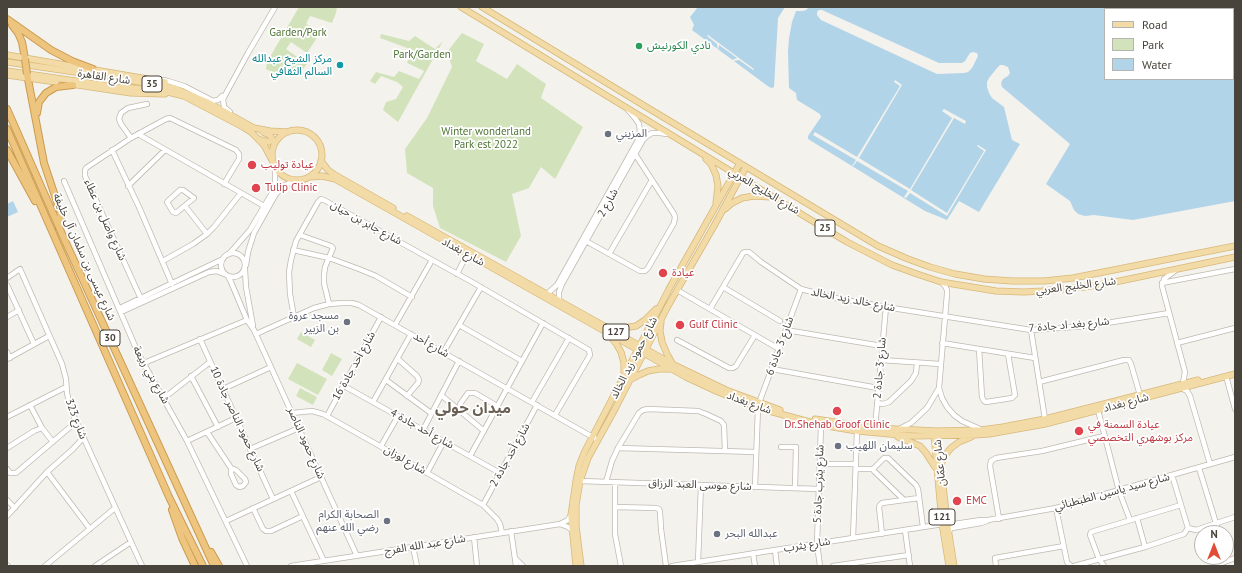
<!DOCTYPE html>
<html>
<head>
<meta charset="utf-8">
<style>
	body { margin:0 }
	#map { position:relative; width:1242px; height:573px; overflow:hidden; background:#f4f2ed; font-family:"PT Sans",sans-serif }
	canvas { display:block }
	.frame { position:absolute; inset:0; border:8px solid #48433b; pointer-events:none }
	.legend { position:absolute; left:1104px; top:8px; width:130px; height:72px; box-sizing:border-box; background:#fff; border:1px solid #b6b4b1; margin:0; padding:5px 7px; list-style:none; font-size:12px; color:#48433b }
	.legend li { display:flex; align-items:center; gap:8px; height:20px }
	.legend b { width:20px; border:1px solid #b6b4b1 }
	.north { position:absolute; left:1194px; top:525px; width:40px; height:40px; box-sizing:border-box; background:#fff; border:1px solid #b6b4b1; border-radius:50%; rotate:0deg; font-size:11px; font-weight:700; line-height:16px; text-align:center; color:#48433b }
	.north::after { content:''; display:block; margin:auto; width:14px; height:18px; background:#e14c37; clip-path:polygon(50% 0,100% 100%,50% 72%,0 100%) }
</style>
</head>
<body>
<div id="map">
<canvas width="1242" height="573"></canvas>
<div class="frame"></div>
<ul class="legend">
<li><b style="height:5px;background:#f3dba7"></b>Road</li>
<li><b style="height:11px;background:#d2e3bb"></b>Park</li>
<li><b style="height:11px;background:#b1d4e9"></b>Water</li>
</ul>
<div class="north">N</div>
</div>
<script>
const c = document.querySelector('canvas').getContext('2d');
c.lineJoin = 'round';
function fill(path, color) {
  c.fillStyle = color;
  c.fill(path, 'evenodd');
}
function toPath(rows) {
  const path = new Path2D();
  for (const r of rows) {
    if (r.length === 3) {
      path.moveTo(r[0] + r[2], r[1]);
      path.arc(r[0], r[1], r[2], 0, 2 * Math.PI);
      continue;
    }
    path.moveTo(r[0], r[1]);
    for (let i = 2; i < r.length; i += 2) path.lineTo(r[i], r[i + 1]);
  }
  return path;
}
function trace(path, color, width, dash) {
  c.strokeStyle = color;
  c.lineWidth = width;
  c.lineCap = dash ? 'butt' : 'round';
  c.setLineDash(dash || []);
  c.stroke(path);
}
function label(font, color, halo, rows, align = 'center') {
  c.font = font + ' "PT Sans","Noto Sans Arabic",sans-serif';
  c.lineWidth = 3.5;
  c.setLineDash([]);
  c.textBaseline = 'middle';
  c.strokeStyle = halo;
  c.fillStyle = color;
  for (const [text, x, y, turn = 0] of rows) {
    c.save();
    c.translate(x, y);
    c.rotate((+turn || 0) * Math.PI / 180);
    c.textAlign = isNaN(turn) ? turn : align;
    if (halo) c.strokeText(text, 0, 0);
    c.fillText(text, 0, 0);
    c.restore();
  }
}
fill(toPath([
	[299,7,337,7,336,13,332,23,310,16,306,24,320,33,307,53,291,42,286,49,307,64,299,74,285,67,274,73,266,69,267,62],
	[462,33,484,44,476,61,507,79,517,64,546,84,541,98,583,127,555,179,541,167,529,188,512,194,521,236,506,262,440,228,433,206,433,188,407,173,405,149,427,118,452,67,447,52],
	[381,34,409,41,415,36,435,49,443,41,398,122,383,110,386,102,396,99,403,87,397,82,381,76,375,84,370,81,376,72,394,77,399,71,419,79,424,71,407,63,411,53,410,49,380,38],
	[301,332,315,340,311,347,297,339],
	[331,353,342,359,332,376,322,370],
	[297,363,327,379,318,395,288,379],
	[300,388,317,397,313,405,296,396]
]), '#d2e3bb');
fill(toPath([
	[698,7,785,7,778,18,774,87,772,88,769,87,692,30,694,25,690,17],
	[809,7,1235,7,1235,201,1133,220,1094,215,1085,216,1078,214,1074,210,1070,201,1046,184,1070,144,1002,87,1001,83,1003,79,1008,76,1010,73,1008,67,1003,65,1000,65,997,68,989,78,987,82,987,87,989,93,992,98,1004,107,1012,140,1020,144,979,212,959,201,947,220,925,211,808,139,808,136,821,117,820,114,797,100,796,93,789,88,788,52,789,38,792,22,796,11,803,11,806,10],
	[1105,9,1233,9,1233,79,1105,79],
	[819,10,822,10,939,63,962,63,965,61,970,53,973,52,977,53,978,56,972,68,968,72,964,73,937,74,821,20,817,15,817,12],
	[13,201,18,212,7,217,7,204]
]), '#b1d4e9');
fill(toPath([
	[708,35,739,58,754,69,753,70,739,60,733,61,732,60,737,58,719,45,718,51,717,44,707,36],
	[895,80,902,85,859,158,910,189,952,118,942,111,944,109,966,121,965,124,954,118,911,190,947,213,984,151,977,146,978,145,986,150,947,216,910,193,906,198,904,197,908,191,857,161,853,166,852,166,856,160,813,135,815,132,857,157,900,86,894,82]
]), '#f4f2ed');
const minor = toPath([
	[163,80,168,81,184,86,213,101,218,100,222,96],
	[230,112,224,107,223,99,248,53,275,7],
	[138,134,264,206],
	[131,138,121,124,119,119,121,113,128,108,147,104],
	[112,150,139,207,172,284],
	[64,181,138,353,187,441,247,566],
	[128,186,165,150],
	[180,190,183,190,194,198,176,213,173,212,167,202,168,201,180,190],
	[185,206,207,234],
	[300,235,331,246,333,248,325,267,324,275,324,283,329,304],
	[584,240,640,271,645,271,648,268,674,223,675,217,674,214,635,154],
	[293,250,329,258,359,269,376,276,412,297],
	[233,265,12],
	[229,254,250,230,272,193,275,185,275,169],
	[609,254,652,180],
	[163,261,193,244,207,234,214,227,241,193],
	[246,265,248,252,254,233,276,194,284,186,295,180],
	[245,270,246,287,253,326],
	[1176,270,1164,279,1162,286,1185,372,1183,383],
	[457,274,467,254],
	[228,276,231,282,247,320,254,330,357,556],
	[7,278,20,269,62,364,66,379,67,393,71,410,142,566],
	[941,282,945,286,947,290,947,294,939,388,942,398,947,407,954,415,962,421,980,429],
	[1162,283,1235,269],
	[7,285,34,344],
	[723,287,780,321],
	[677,290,779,349],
	[547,294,557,285,638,140,640,132,639,124,635,118,628,110],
	[141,299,85,176,85,171,86,168,131,138,166,119,170,118,236,150,239,154,239,159,224,184],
	[559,300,559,292,562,284,643,140,647,136,652,133,660,133,667,134],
	[120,308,223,259],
	[710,309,743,253,745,252,749,252,761,262,801,289,835,298,886,307,1031,330,1088,326,1169,313],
	[121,312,209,272,217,271,224,274],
	[7,317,19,310],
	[294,317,290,294,289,272,291,260,296,241,318,202,321,199,324,200,472,282,589,350,590,355,555,415],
	[395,325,432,260],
	[459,325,522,361],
	[786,330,882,346],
	[1031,330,1045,419],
	[256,334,314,308,329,304,342,303,352,303,359,305,598,440],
	[200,339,273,499],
	[677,340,729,368,733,368,736,366,755,335],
	[942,343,1035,358],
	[1177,343,1235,328],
	[979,349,982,397,984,401,986,402,1012,398,1015,395,1008,354],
	[7,352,10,358],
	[443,353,481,287],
	[7,359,49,336],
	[398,359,417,376,419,380,418,383,407,396],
	[881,360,940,364],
	[144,363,247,320],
	[772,369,878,388],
	[191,376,218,427],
	[1226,376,1235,409],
	[386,380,431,413],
	[1039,382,1124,360,1129,360,1131,364,1140,395],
	[344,386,500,473],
	[1181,388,1187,391,1190,396,1210,464],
	[223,389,271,367],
	[441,395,484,431],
	[164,398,210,362],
	[373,402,411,334],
	[532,402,569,338],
	[759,403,801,289],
	[877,403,883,404,889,402,911,381,916,373,917,363],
	[30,405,42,428,53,442],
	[460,410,460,404,468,393,475,393,497,406],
	[1098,410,1119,491,1130,520],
	[292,413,312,411,323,414,401,458,483,505,497,519,500,524,502,533],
	[327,416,381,317],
	[7,417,66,387],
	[875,428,886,307],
	[899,429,911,423,927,408,939,388],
	[423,430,459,361],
	[207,432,231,468,231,474,236,485,239,487,243,486,246,482,245,479,236,470,231,468],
	[187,441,236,418],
	[381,446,398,416],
	[781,447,796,447,795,488],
	[7,448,34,431,42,428],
	[618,448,756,452],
	[250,449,299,428],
	[470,456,543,323],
	[820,464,856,464],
	[1199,468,1219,533],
	[7,469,10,473,16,473,76,422],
	[856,469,873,469],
	[873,469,884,458,888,458,916,485,918,489,923,527],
	[873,469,874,471,904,500],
	[47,472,90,529],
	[427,473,444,441],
	[1172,475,1188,528],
	[580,481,819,489],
	[606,482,612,461,618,448,639,413,643,410,648,409,698,411,706,414,721,421,724,425,725,451],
	[615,482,615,534,621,566],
	[755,487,758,408],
	[291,491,324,561],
	[7,500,15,508],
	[483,505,537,405],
	[615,507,656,508,659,509,660,512,661,529,666,566],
	[253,508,263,529,266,531,271,531,303,516],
	[1056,508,1067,562,1071,566],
	[7,516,47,472,73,449,83,438],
	[1137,518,1145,547],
	[999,519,990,466,991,461,996,458,1042,451,1104,436],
	[226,521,321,477],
	[947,522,954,524,981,520,988,520,1056,508,1235,457],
	[560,524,568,527,573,531],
	[1188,528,1196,530,1235,517],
	[905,530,910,566],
	[511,531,516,566],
	[948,532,952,528,981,523,987,521],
	[882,534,879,507,880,505,882,503,919,498],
	[474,537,477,566],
	[853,538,857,431],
	[413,547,417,566],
	[775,550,777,566],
	[753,553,755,566],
	[1226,554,1228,560],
	[515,558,523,566],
	[698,562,701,485],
	[7,565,8,566],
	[45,566,115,508],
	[95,566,131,542],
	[291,566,560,524,568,520,571,515],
	[672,566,943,524],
	[820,566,817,544,821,425],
	[833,566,909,555],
	[996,566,995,558,1064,546],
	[1074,566,1145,547,1184,534,1188,528],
	[1104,566,1099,559,1090,535,1091,532,1181,505],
	[1214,566,1235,558]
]);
const major = toPath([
	[461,7,847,242,892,265,917,274,941,282,996,291,1024,292,1042,291,1084,287,1110,283,1235,257],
	[482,7,648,108,878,246,908,259,930,267,955,274,984,279,1012,281,1044,281,1073,278,1235,246],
	[7,55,165,82],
	[7,62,122,79,174,88,207,102,254,128,270,131,288,132],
	[7,71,117,87,160,90,184,96,243,127,251,132,264,145,272,160],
	[7,75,56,82],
	[71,84,131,93,165,94],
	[297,155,25],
	[261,140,269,142,272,139,270,135,263,132],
	[706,159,711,164,716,175,718,186,716,203],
	[321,161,328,170,335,175,393,208],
	[310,177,322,176,335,179,686,377,716,391,758,408,821,425,857,431,912,436,974,435,989,434,1045,424,1235,374],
	[725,209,732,203,742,198,754,196,771,197],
	[407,216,674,365,726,390,780,410],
	[661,322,660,331,662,342,667,354,672,363],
	[611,329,624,328,636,326,645,320,656,309],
	[611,337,617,345,621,352,624,363,624,373],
	[630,380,639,375,648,371,659,369,671,369],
	[815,419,875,428,937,431,981,430,1003,427,1045,419,1198,380],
	[934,433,942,523,949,566],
	[937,433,947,522,954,566],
	[898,437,920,446,926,453,935,467],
	[940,466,946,454,951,448,959,442,971,437],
	[576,566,571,515,576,481,579,466,584,453,669,289,740,163],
	[581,566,576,526,576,505,580,481,588,458,615,409,668,306,714,226,746,167]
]);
const highway = toPath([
	[7,19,51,50,72,61,93,69],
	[12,25,18,33,22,42,25,59],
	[27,74,44,163,60,211,61,218,59,227],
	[7,109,66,243,214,566],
	[37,113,39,102,46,93,56,87,73,85],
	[7,129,169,497,203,566],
	[7,150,35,201],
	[172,510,182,538,195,566],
	[211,552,219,566]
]);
trace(minor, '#bfb9b0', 6);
trace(major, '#d7b878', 7);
trace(highway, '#cc9b4f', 8);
trace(minor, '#fff', 4.5);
trace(major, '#f3dba7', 5.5);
trace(highway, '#edc57f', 6);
const highwayBridge = toPath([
	[25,59,27,74]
]);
trace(highwayBridge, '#cc9b4f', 8, []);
trace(highwayBridge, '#edc57f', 6);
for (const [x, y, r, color] of [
	[639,46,4,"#2e9e5b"],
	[340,65,4,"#0f9aa8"],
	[608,134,4,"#6b7280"],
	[252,165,5,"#e0444e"],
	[256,188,5,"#e0444e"],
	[663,273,5,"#e0444e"],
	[347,322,4,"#6b7280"],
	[680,325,5,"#e0444e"],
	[837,411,5,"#e0444e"],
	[1079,431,5,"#e0444e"],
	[838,446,4,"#6b7280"],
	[957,501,5,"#e0444e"],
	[387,521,4,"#6b7280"],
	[717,534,4,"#6b7280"]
]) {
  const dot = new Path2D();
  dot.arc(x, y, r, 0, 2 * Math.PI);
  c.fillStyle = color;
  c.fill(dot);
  trace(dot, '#fff', 1.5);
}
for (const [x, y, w] of [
	[152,84,20],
	[825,228,20],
	[616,332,26],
	[110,338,20],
	[942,517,26]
]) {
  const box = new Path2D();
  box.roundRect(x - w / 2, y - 8, w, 16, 3);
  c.fillStyle = '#fff';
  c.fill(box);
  trace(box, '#48433b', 1);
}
label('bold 10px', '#48433b', null, [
	["35",152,84],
	["25",825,228],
	["127",616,332],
	["30",110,338],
	["121",942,517]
]);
label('11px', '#4e7434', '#fff', [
	["Garden/Park",298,33],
	["Park/Garden",422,55],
	["Winter wonderland",486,132],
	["Park est 2022",486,145]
]);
label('11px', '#27864d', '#fff', [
	["نادي الكورنيش",647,46]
], 'left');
label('11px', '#0d838f', '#fff', [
	["مركز الشيخ عبدالله",332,59],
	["السالم الثقافي",332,72]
], 'right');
label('11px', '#48433b', '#fff', [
	["شارع القاهرة",104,77,8],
	["شارع الخليج العربي",764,191,31],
	["شارع 2",608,203,-61],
	["شارع واصل بن عطاء",105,220,66],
	["شارع جابر بن حيان",366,223,29],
	["شارع بغداد",463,252,29],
	["شارع عيسى بن سلمان آل خليفة",84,257,66],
	["شارع الخليج العربي",1076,286,-7],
	["شارع خالد زيد الخالد",853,300,11],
	["شارع بغد اد جادة 7",1069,325,-5],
	["شارع أحد",431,345,30],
	["شارع 3 جادة 6",780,346,-70],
	["شارع حمود زيد الخالد",634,358,-63],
	["شارع أحد جادة 16",354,366,-61],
	["شارع 3 جادة 2",880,368,-85],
	["شارع بني ربيعة",151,375,61],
	["شارع بغداد",749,403,20],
	["شارع بغداد",1126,403,-15],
	["شارع 323",76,419,69],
	["شارع حمود الناصر جادة 10",237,419,65],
	["شارع أحد جادة 4",422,429,29],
	["شارع حمود الناصر",306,443,66],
	["شارع أحد جادة 2",510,455,-61],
	["شارع لوزان",405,460,30],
	["شارع عمّان",940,463,-96],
	["شارع يثرب جادة 5",819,484,-88],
	["شارع موسى العبد الرزاق",700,485,2],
	["شارع سيد ياسين الطبطبائي",1112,492,-15],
	["شارع عبد الله الفرج",425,545,-9],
	["شارع يثرب",807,545,-9]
]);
label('11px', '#5b616d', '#fff', [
	["المزيني",616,134],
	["مسجد عروة",339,316,"right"],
	["بن الزبير",339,329,"right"],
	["سليمان اللهيب",846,446],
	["الصحابة الكرام",379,515,"right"],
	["رضي الله عنهم",379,528,"right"],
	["عبدالله البحر",725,534]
], 'left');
label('11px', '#be3a42', '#fff', [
	["عيادة توليب",261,165],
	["Tulip Clinic",265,188],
	["عيادة",672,273],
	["Gulf Clinic",689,325],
	["Dr.Shehab Groof Clinic",837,425,"center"],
	["عيادة السمنة في",1088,425],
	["مركز بوشهري التخصصي",1088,438],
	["EMC",966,501]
], 'left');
label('bold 15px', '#6a6053', '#fff', [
	["ميدان حولي",473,409]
]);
</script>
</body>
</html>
